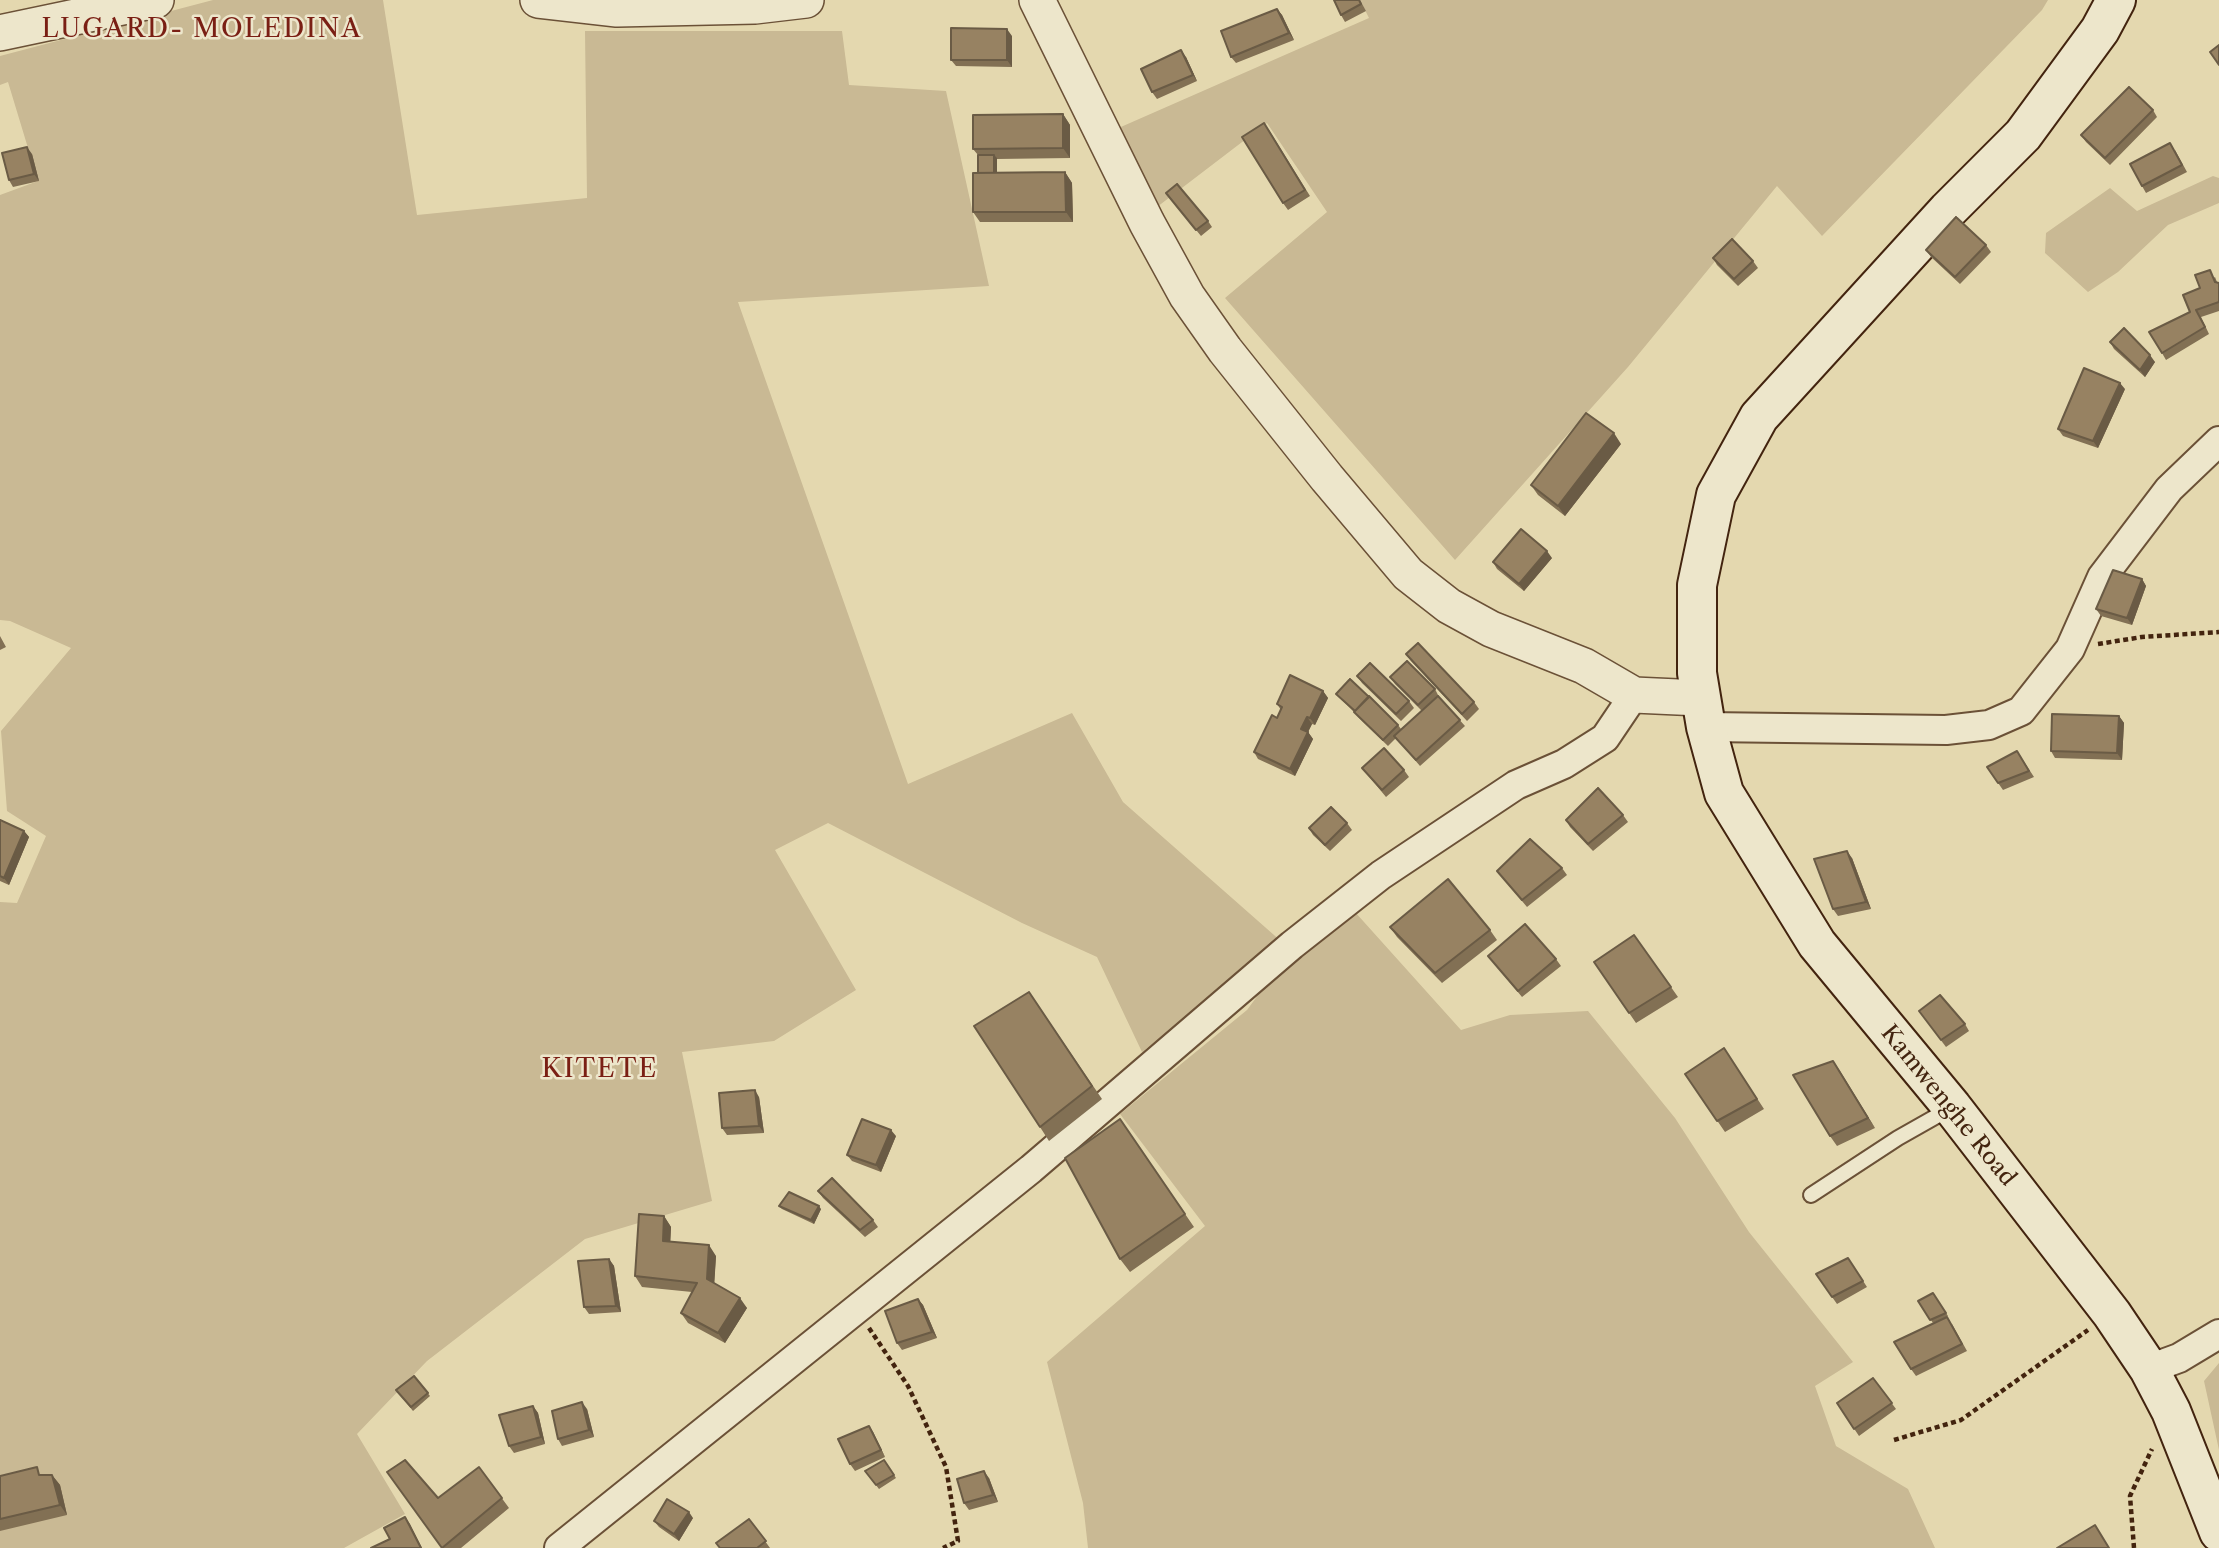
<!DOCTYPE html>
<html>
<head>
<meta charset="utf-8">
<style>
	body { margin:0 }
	canvas { display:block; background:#e4d8af }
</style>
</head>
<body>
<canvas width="2219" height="1548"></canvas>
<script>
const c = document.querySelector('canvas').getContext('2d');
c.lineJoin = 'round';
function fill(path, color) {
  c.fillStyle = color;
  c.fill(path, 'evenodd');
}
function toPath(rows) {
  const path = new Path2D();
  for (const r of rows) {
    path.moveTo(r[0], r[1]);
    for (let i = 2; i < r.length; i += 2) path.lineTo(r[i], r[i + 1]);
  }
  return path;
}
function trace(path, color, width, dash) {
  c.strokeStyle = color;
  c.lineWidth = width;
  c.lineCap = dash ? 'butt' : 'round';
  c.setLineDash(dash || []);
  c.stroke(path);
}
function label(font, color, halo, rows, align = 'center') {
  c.font = font + ' "Libre Caslon Text",serif';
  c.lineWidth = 5;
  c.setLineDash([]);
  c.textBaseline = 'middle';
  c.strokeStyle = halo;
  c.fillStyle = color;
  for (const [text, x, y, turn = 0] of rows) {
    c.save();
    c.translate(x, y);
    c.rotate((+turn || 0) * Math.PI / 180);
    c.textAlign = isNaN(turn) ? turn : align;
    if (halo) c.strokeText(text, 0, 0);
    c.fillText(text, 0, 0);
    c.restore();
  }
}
fill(toPath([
	[213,0,383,0,417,215,587,198,585,31,842,31,849,85,946,91,989,286,738,302,908,784,1072,713,1123,802,1291,950,1355,912,1461,1030,1510,1015,1588,1011,1675,1118,1749,1232,1853,1362,1815,1386,1836,1446,1908,1489,1935,1548,1088,1548,1083,1503,1047,1362,1205,1226,1120,1114,1247,1010,1290,952,1223,988,1142,1052,1097,957,1022,923,828,823,775,850,856,990,774,1041,682,1052,712,1201,585,1239,427,1361,357,1434,405,1514,344,1548,0,1548,0,902,17,903,46,836,7,811,1,731,71,648,10,621,0,620,0,195,38,181,8,82,0,85,0,56],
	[1360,0,2048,0,2042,10,1822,236,1777,186,1628,367,1455,560,1225,298,1327,212,1267,123,1157,207,1114,130,1369,18],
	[2213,176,2219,178,2219,203,2168,225,2118,272,2088,292,2045,253,2046,233,2110,188,2137,211],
	[2219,1363,2219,1450,2204,1381]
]), '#c9b994');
const service = toPath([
	[1811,1195,1898,1138,1951,1108]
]);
const minor = toPath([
	[1706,727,1946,730,1989,725,2021,711,2070,649,2102,577,2169,489,2219,441],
	[2149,1369,2179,1358,2219,1334],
	[559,1548,1031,1169,1292,945,1381,875,1516,785,1564,764,1605,738,1634,695]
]);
const tertiary = toPath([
	[538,0,617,9,755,6,806,0],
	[1037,0,1147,223,1187,296,1225,350,1327,478,1408,574,1449,606,1491,629,1584,666,1634,695,1700,698],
	[0,33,156,0]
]);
const secondary = toPath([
	[2116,0,2100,30,2023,135,1948,210,1759,417,1716,495,1697,585,1697,673,1706,727,1724,793,1817,944,1952,1107,2112,1314,2149,1369,2171,1411,2219,1532]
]);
trace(service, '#6b5137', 18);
trace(minor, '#6b5137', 32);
trace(tertiary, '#6b5137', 38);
trace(secondary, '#43240f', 42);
trace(toPath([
	[2098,644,2142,637,2219,632],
	[869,1328,908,1386,946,1467,958,1541,943,1548],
	[1894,1440,1961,1420,2088,1330],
	[2134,1548,2130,1496,2152,1449]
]), '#43240f', 4.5, [5, 3.5]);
trace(service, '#ede6cb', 14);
trace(minor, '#ede6cb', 28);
trace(tertiary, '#ede6cb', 35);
trace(secondary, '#ede6cb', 38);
fill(toPath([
	[1334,0,1360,0,1366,11,1345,22,1341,15],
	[1277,9,1282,15,1294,40,1236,63,1231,57],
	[1012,36,1012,67,956,66,951,60],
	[1186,57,1197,81,1157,99,1152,92],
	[2153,110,2157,117,2110,165,2086,142,2081,135],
	[1063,114,1070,125,1070,158,997,159,997,173,1065,172,1072,183,1073,222,980,222,973,212,978,173,978,155,973,149],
	[1269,130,1310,196,1288,210,1283,203],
	[2175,150,2187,172,2146,193,2142,186],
	[32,154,39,181,13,187,9,180],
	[1166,193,1208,221,1212,227,1201,236],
	[1986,245,1991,252,1960,284,1931,257,1926,250],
	[1713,258,1753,261,1758,268,1738,286,1717,265],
	[2215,277,2217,282,2219,283,2219,311,2201,317,2209,334,2166,360,2162,353,2190,312,2200,288],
	[2110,342,2155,362,2145,377,2114,349],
	[2125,389,2098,448,2063,436,2058,429],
	[1621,444,1565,516,1538,495,1531,485],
	[1552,558,1524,591,1497,569,1493,562],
	[2142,579,2146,586,2132,625,2101,616,2096,609],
	[0,636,6,647,0,650],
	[1406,654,1474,702,1479,709,1467,721,1411,661],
	[1357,676,1409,701,1414,708,1401,721,1362,683],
	[1390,677,1435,689,1439,697,1465,726,1420,766,1396,738,1388,746,1359,718,1354,712,1336,694,1398,725,1401,729,1422,711,1395,684],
	[1323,691,1328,698,1315,725,1312,724,1308,732,1313,739,1295,776,1258,759,1254,752,1277,718,1281,710,1277,704],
	[2119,716,2124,723,2122,760,2055,758,2051,751],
	[2017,751,2034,777,2003,790,1987,767],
	[1362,768,1404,770,1409,777,1386,797],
	[1623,815,1628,822,1593,851,1570,827,1566,820],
	[0,820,24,831,29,837,9,885,0,881],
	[1347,823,1352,830,1330,851,1313,835,1309,828],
	[1852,858,1871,909,1838,916,1833,909],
	[1562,868,1567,875,1527,907,1497,871],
	[1390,927,1490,930,1497,940,1442,983,1397,937],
	[1634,935,1678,997,1636,1023,1594,962],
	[1488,956,1556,959,1561,966,1522,997],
	[1029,992,1102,1099,1049,1141,1040,1127],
	[1919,1011,1965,1024,1969,1031,1946,1047],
	[1724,1048,1764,1109,1725,1132,1685,1074],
	[1833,1061,1875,1128,1837,1146,1830,1136],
	[759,1097,764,1133,727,1135,722,1128],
	[1120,1119,1194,1227,1130,1272,1120,1259],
	[896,1136,881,1172,852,1161,847,1155],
	[818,1191,873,1220,878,1227,865,1237,823,1198],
	[779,1206,821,1209,814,1224,782,1209],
	[664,1216,671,1227,670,1242,716,1256,714,1283,747,1308,725,1343,688,1323,681,1313,692,1292,642,1287,635,1276],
	[1848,1258,1867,1287,1837,1304,1816,1274],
	[609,1259,614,1266,621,1312,589,1314,584,1307],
	[1933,1293,1948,1316,1933,1323,1918,1301],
	[918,1299,923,1305,937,1338,902,1350,897,1343],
	[1952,1324,1967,1351,1916,1376,1911,1369],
	[414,1376,430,1396,413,1411,396,1390],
	[1873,1378,1896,1409,1859,1436,1837,1403],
	[533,1406,538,1413,545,1444,514,1453,509,1446],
	[587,1409,594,1437,562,1446,558,1439],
	[869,1426,873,1432,885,1457,855,1471,850,1464],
	[884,1460,896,1478,879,1489,865,1471],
	[479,1467,509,1508,461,1548,442,1548,438,1498],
	[52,1475,60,1485,67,1515,0,1531,0,1476],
	[989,1478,998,1502,969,1510,964,1503],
	[693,1518,679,1541,659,1527,654,1521],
	[749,1519,770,1548,720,1548,716,1543]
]), '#827054');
fill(toPath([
	[1277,9,1282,15,1294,40,1289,33],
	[1007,29,1012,36,1012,67,1007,60],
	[1181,50,1186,57,1197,81,1193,75],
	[1063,114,1070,125,1070,158,1063,148],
	[27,147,32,154,39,181,34,174],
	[994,155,997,158,997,179,994,176],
	[1065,172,1072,183,1073,222,1066,212],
	[2150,355,2155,362,2145,377,2140,370],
	[2120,383,2125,389,2098,448,2093,441],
	[1614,433,1621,444,1565,516,1558,506],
	[1547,551,1552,558,1524,591,1519,584],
	[2142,579,2146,586,2132,625,2127,618],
	[1323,691,1328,698,1315,725,1310,718],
	[2119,716,2124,723,2122,760,2117,753],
	[1307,717,1312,724,1306,736,1301,729],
	[1308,732,1313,739,1295,776,1290,769],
	[24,831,29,837,9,885,4,878],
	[1847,851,1852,858,1871,909,1866,902],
	[1833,1061,1840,1071,1875,1128,1868,1118],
	[755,1090,759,1097,764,1133,759,1126],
	[891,1130,896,1136,881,1172,876,1165],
	[819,1206,821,1209,814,1224,811,1220],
	[664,1216,671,1227,670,1251,663,1241],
	[709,1245,716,1256,714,1289,707,1279],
	[609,1259,614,1266,621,1312,616,1306],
	[740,1298,747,1308,725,1343,718,1333],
	[918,1299,923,1305,937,1338,932,1332],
	[582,1402,587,1409,594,1437,589,1430],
	[533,1406,538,1413,545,1444,541,1437],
	[869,1426,873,1432,885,1457,881,1450],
	[984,1471,989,1478,998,1502,993,1495],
	[52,1475,60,1485,67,1515,60,1505],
	[689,1512,693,1518,679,1541,674,1534],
	[405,1517,410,1524,422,1548,421,1548]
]), '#6a5b45');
const building = toPath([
	[1334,0,1359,0,1361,4,1341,15,1334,0],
	[1277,9,1289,33,1231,57,1221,31,1277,9],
	[951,28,1007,29,1007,60,951,60,951,28],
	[2219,45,2219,65,2210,52,2219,45],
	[1181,50,1193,75,1152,92,1141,69,1181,50],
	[2129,87,2153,110,2105,158,2081,135,2129,87],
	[1063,114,1063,148,973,149,973,115,1063,114],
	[1264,123,1305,190,1283,203,1242,137,1264,123],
	[2170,143,2182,165,2142,186,2130,164,2170,143],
	[27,147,34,174,9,180,2,153,27,147],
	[978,155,994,155,994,173,978,173,978,155],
	[1065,172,1066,212,973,212,973,173,1065,172],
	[1177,184,1208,221,1196,230,1166,193,1177,184],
	[1956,217,1986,245,1955,277,1926,250,1956,217],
	[1732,239,1753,261,1734,279,1713,258,1732,239],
	[2210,270,2215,282,2219,283,2219,302,2196,310,2205,327,2162,353,2149,332,2190,312,2183,295,2200,288,2195,275,2210,270],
	[2124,328,2150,355,2140,370,2110,342,2124,328],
	[2084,368,2120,383,2093,441,2058,429,2084,368],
	[1586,413,1614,433,1558,506,1531,485,1586,413],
	[1521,529,1547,551,1519,584,1493,562,1521,529],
	[2113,570,2142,579,2127,618,2096,609,2113,570],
	[1418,643,1474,702,1462,714,1406,654,1418,643],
	[1407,661,1435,689,1418,705,1390,677,1407,661],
	[1370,663,1409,701,1396,714,1357,676,1370,663],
	[1290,675,1323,691,1310,718,1307,717,1301,729,1308,732,1290,769,1254,752,1272,715,1277,718,1282,707,1277,704,1290,675],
	[1350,679,1369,697,1355,711,1336,694,1350,679],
	[1369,696,1398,725,1383,740,1354,712,1369,696],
	[1438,696,1460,720,1416,760,1394,736,1438,696],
	[2052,714,2119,716,2117,753,2051,751,2052,714],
	[1384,748,1404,770,1382,790,1362,768,1384,748],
	[2017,751,2029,771,1998,783,1987,767,2017,751],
	[1598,788,1623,815,1588,844,1566,820,1598,788],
	[1331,807,1347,823,1325,845,1309,828,1331,807],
	[0,820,24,831,4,878,0,876,0,820],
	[1530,839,1562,868,1522,900,1497,871,1530,839],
	[1847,851,1866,902,1833,909,1814,859,1847,851],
	[1448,879,1490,930,1435,973,1390,927,1448,879],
	[1525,924,1556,959,1518,991,1488,956,1525,924],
	[1634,935,1671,987,1629,1013,1594,962,1634,935],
	[1029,992,1092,1086,1040,1127,974,1026,1029,992],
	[1940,995,1965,1024,1941,1040,1919,1011,1940,995],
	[1724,1048,1757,1099,1717,1121,1685,1074,1724,1048],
	[1833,1061,1868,1118,1830,1136,1793,1075,1833,1061],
	[755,1090,759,1126,722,1128,719,1093,755,1090],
	[862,1119,891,1130,876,1165,847,1155,862,1119],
	[1120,1119,1185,1214,1120,1259,1065,1158,1120,1119],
	[832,1178,873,1220,860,1230,818,1191,832,1178],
	[789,1192,819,1206,811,1220,779,1206,789,1192],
	[639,1214,664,1216,663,1241,709,1245,707,1279,740,1298,718,1333,681,1313,697,1283,635,1276,639,1214],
	[1848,1258,1863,1281,1832,1297,1816,1274,1848,1258],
	[609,1259,616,1306,584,1307,578,1261,609,1259],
	[1933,1293,1946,1313,1930,1320,1918,1301,1933,1293],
	[918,1299,932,1332,897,1343,885,1311,918,1299],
	[1947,1317,1962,1344,1911,1369,1894,1342,1947,1317],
	[414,1376,428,1393,411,1407,396,1390,414,1376],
	[1873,1378,1892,1403,1854,1429,1837,1403,1873,1378],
	[582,1402,589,1430,558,1439,552,1411,582,1402],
	[533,1406,541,1437,509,1446,499,1415,533,1406],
	[869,1426,881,1450,850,1464,838,1439,869,1426],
	[405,1460,438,1498,479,1467,502,1498,442,1548,387,1472,405,1460],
	[884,1460,894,1475,876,1485,865,1471,884,1460],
	[37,1467,39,1475,52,1475,60,1505,0,1519,0,1476,37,1467],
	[984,1471,993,1495,964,1503,957,1479,984,1471],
	[667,1499,689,1512,674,1534,654,1521,667,1499],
	[405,1517,421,1548,371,1548,390,1539,384,1528,405,1517],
	[749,1519,766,1541,757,1548,720,1548,716,1543,749,1519],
	[2095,1525,2109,1548,2057,1548,2095,1525]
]);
fill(building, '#978262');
trace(building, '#6a5b45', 2);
label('23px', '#43240f', '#ede6cb', [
	["Kamwenghe Road",1948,1106,51]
]);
c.letterSpacing = '2px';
label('26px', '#7a1f14', '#ede6cb', [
	["LUGARD- MOLEDINA",202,29],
	["KITETE",600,1069]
]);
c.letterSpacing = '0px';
</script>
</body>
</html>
